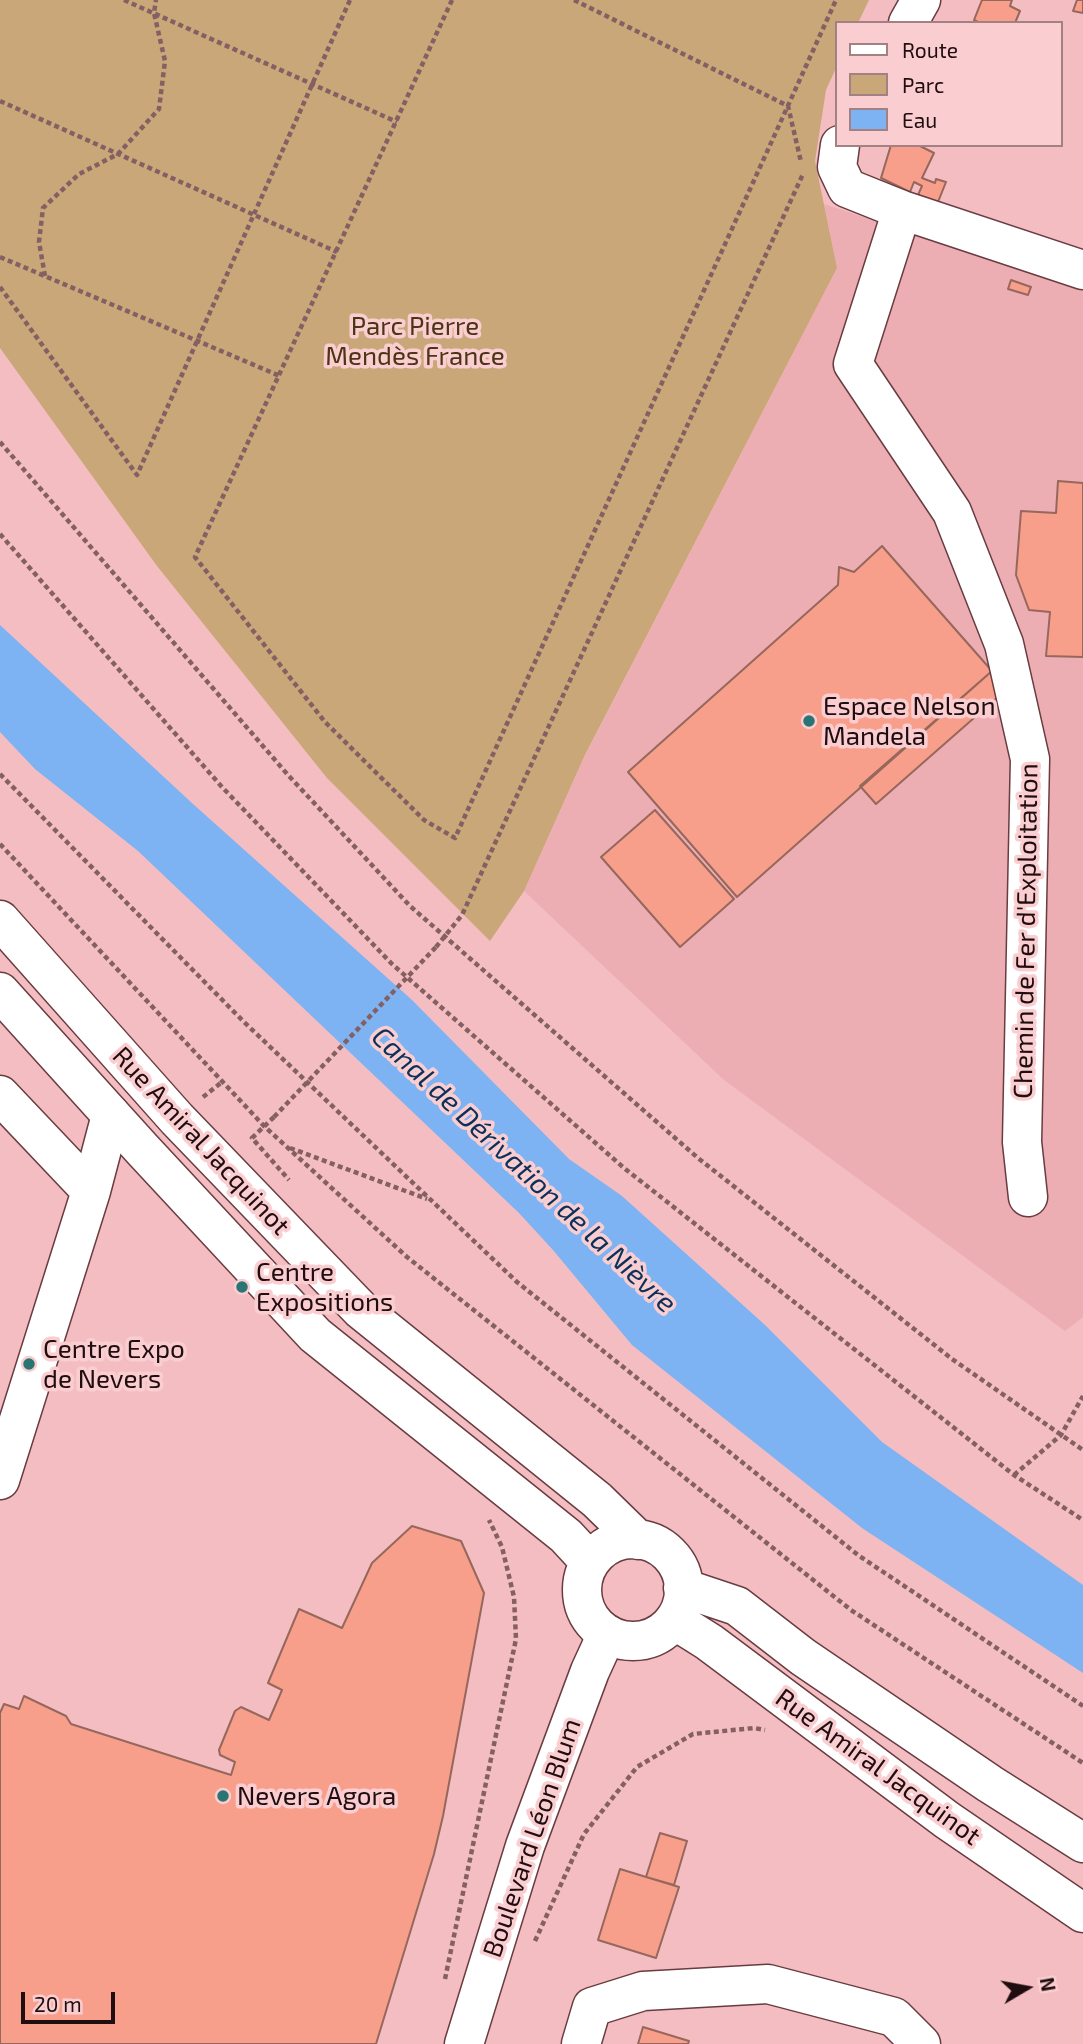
<!DOCTYPE html>
<html>
<head>
<meta charset="utf-8">
<style>
	body { margin:0 }
	#map { position:relative; width:1083px; height:2044px; overflow:hidden; background:#f4bdc1; font-family:"Exo 2",sans-serif }
	canvas { display:block }
	.legend { position:absolute; left:835px; top:21px; width:228px; height:126px; box-sizing:border-box; background:#faced0; border:2px solid #a38183; margin:0; padding:9px 12px; list-style:none; font-size:21px; color:#200d0f }
	.legend li { display:flex; align-items:center; gap:14px; height:35px }
	.legend b { width:35px; border:2px solid #a38183 }
	.north { position:absolute; left:992px; top:1953px; width:70px; height:70px; -webkit-text-stroke:5px #faced0; paint-order:stroke; rotate:80deg; font-size:19px; font-weight:700; line-height:28px; text-align:center; color:#200d0f }
	.north::after { content:''; display:block; margin:auto; width:24px; height:32px; background:#200d0f; clip-path:polygon(50% 0,100% 100%,50% 72%,0 100%) }
	.scale { position:absolute; left:21px; top:1992px; width:94px; height:32px; box-sizing:border-box; border:4px solid #200d0f; border-top:0; padding-left:9px; font-size:21px; line-height:24px; white-space:nowrap; color:#200d0f; -webkit-text-stroke:5px #faced0; paint-order:stroke }
</style>
</head>
<body>
<div id="map">
<canvas width="1083" height="2044"></canvas>
<ul class="legend">
<li><b style="height:9px;background:#fff"></b>Route</li>
<li><b style="height:19px;background:#caa779"></b>Parc</li>
<li><b style="height:19px;background:#7db2f3"></b>Eau</li>
</ul>
<div class="north">N</div>
<div class="scale">20 m</div>
</div>
<script>
const c = document.querySelector('canvas').getContext('2d');
c.lineJoin = 'round';
function fill(path, color) {
  c.fillStyle = color;
  c.fill(path, 'evenodd');
}
function toPath(rows) {
  const path = new Path2D();
  for (const r of rows) {
    if (r.length === 3) {
      path.moveTo(r[0] + r[2], r[1]);
      path.arc(r[0], r[1], r[2], 0, 2 * Math.PI);
      continue;
    }
    path.moveTo(r[0], r[1]);
    for (let i = 2; i < r.length; i += 2) path.lineTo(r[i], r[i + 1]);
  }
  return path;
}
function trace(path, color, width, dash) {
  c.strokeStyle = color;
  c.lineWidth = width;
  c.lineCap = dash ? 'butt' : 'round';
  c.setLineDash(dash || []);
  c.stroke(path);
}
function label(font, color, halo, rows, align = 'center') {
  c.font = font + ' "Exo 2",sans-serif';
  c.lineWidth = 7;
  c.setLineDash([]);
  c.textBaseline = 'middle';
  c.strokeStyle = halo;
  c.fillStyle = color;
  for (const [text, x, y, turn = 0] of rows) {
    c.save();
    c.translate(x, y);
    c.rotate((+turn || 0) * Math.PI / 180);
    c.textAlign = isNaN(turn) ? turn : align;
    if (halo) c.strokeText(text, 0, 0);
    c.fillText(text, 0, 0);
    c.restore();
  }
}
fill(toPath([
	[824,204,1083,290,1083,1317,1065,1331,724,1080,524,891,585,756,837,268]
]), '#ecaeb2');
fill(toPath([
	[0,0,869,0,858,23,836,23,836,68,826,90,815,161,837,268,585,755,524,891,490,941,327,778,157,566,0,348]
]), '#caa779');
fill(toPath([
	[0,625,193,804,412,1000,569,1159,622,1196,765,1325,882,1442,1083,1585,1083,1673,862,1528,632,1345,553,1250,519,1213,138,851,35,769,0,732]
]), '#7db2f3');
const building = toPath([
	[982,0,1012,0,1010,6,1020,11,1015,23,980,23,974,20,982,0],
	[1077,0,1083,0,1083,13,1073,11,1077,0],
	[891,145,918,145,934,153,922,178,935,183,936,179,946,182,938,202,918,195,922,186,914,182,910,192,881,178,891,145],
	[1011,280,1031,287,1028,295,1008,289,1011,280],
	[1058,481,1083,483,1083,657,1046,656,1050,612,1029,610,1016,575,1021,511,1056,513,1058,481],
	[882,546,992,671,737,897,628,772,838,585,839,567,854,572,882,546],
	[992,671,1007,689,876,804,860,786,992,671],
	[655,810,734,899,680,947,601,857,655,810],
	[412,1526,461,1541,484,1593,443,1816,434,1854,376,2044,0,2044,0,1713,4,1704,19,1709,24,1696,66,1716,71,1724,231,1775,235,1762,220,1755,219,1750,235,1711,241,1707,269,1720,282,1690,268,1683,299,1609,342,1628,372,1563,412,1526],
	[660,1833,687,1841,674,1885,646,1877,660,1833],
	[620,1869,679,1887,656,1958,598,1940,620,1869],
	[643,2027,689,2041,688,2044,638,2044,643,2027]
]);
fill(building, '#f79f8a');
trace(building, '#96675c', 2);
const minor = toPath([
	[908,23,921,0],
	[840,145,837,167,847,188,902,210,1083,270],
	[902,210,853,364,952,512,1004,644,1030,759,1022,1142,1028,1197],
	[0,1095,91,1191],
	[0,1480,91,1191,111,1115],
	[464,2044,525,1846,590,1671,607,1634],
	[581,2044,592,2007,643,1991,768,1984,894,2017,921,2044]
]);
const major = toPath([
	[0,920,177,1119,361,1310,597,1500,638,1540],
	[0,992,142,1149,315,1335,566,1536,590,1562],
	[633,1590,51],
	[683,1588,737,1606,803,1657,990,1784,1083,1843],
	[674,1620,709,1642,947,1820,1083,1913]
]);
trace(minor, '#683c40', 41);
trace(major, '#683c40', 41);
trace(toPath([
	[124,0,397,122],
	[452,0,195,557,325,722,424,820,455,838,836,0],
	[574,0,788,106,801,162],
	[0,101,337,252],
	[0,257,280,376],
	[45,276,39,242,43,208,79,174,118,154,159,109,165,61,154,13,156,0],
	[0,287,137,475,350,0],
	[0,442,288,775,410,906,698,1158,952,1359,1083,1450],
	[0,534,222,787,392,964,624,1168,1014,1475,1083,1520],
	[0,774,244,1022,517,1282,858,1555,1083,1706],
	[0,844,264,1126,407,1257,851,1610,1083,1763],
	[436,947,462,915,803,174],
	[203,1097,222,1082],
	[274,1117,252,1138,289,1180],
	[290,1148,427,1199],
	[1014,1475,1061,1435,1083,1396],
	[535,1941,584,1834,637,1767,693,1734,754,1728,765,1730],
	[445,1979,516,1639,514,1597,502,1547,489,1520]
]), '#846063', 4.5, [5, 3.5]);
trace(minor, '#fff', 38);
trace(major, '#fff', 38);
trace(toPath([
	[274,1117,436,947]
]), '#846063', 4.5, [5, 3.5]);
for (const [x, y, r, color] of [
	[809,721,7,"#2a7474"],
	[242,1287,7,"#2a7474"],
	[29,1364,7,"#2a7474"],
	[223,1796,7,"#2a7474"]
]) {
  const dot = new Path2D();
  dot.arc(x, y, r, 0, 2 * Math.PI);
  c.fillStyle = color;
  c.fill(dot);
  trace(dot, '#faced0', 2.5);
}
label('26px', '#4b3515', '#faced0', [
	["Parc Pierre",415,326],
	["Mendès France",415,356]
]);
label('26px', '#200d0f', '#faced0', [
	["Espace Nelson",823,706],
	["Mandela",823,736],
	["Centre",256,1272],
	["Expositions",256,1302],
	["Centre Expo",43,1349],
	["de Nevers",43,1379],
	["Nevers Agora",237,1796]
], 'left');
label('26px', '#200d0f', '#faced0', [
	["Chemin de Fer d'Exploitation",1026,931,-89],
	["Rue Amiral Jacquinot",201,1141,47],
	["Rue Amiral Jacquinot",878,1767,36],
	["Boulevard Léon Blum",532,1838,-71]
]);
label('italic 28px', '#0b3059', '#faced0', [
	["Canal de Dérivation de la Nièvre",524,1170,43]
]);
</script>
</body>
</html>
